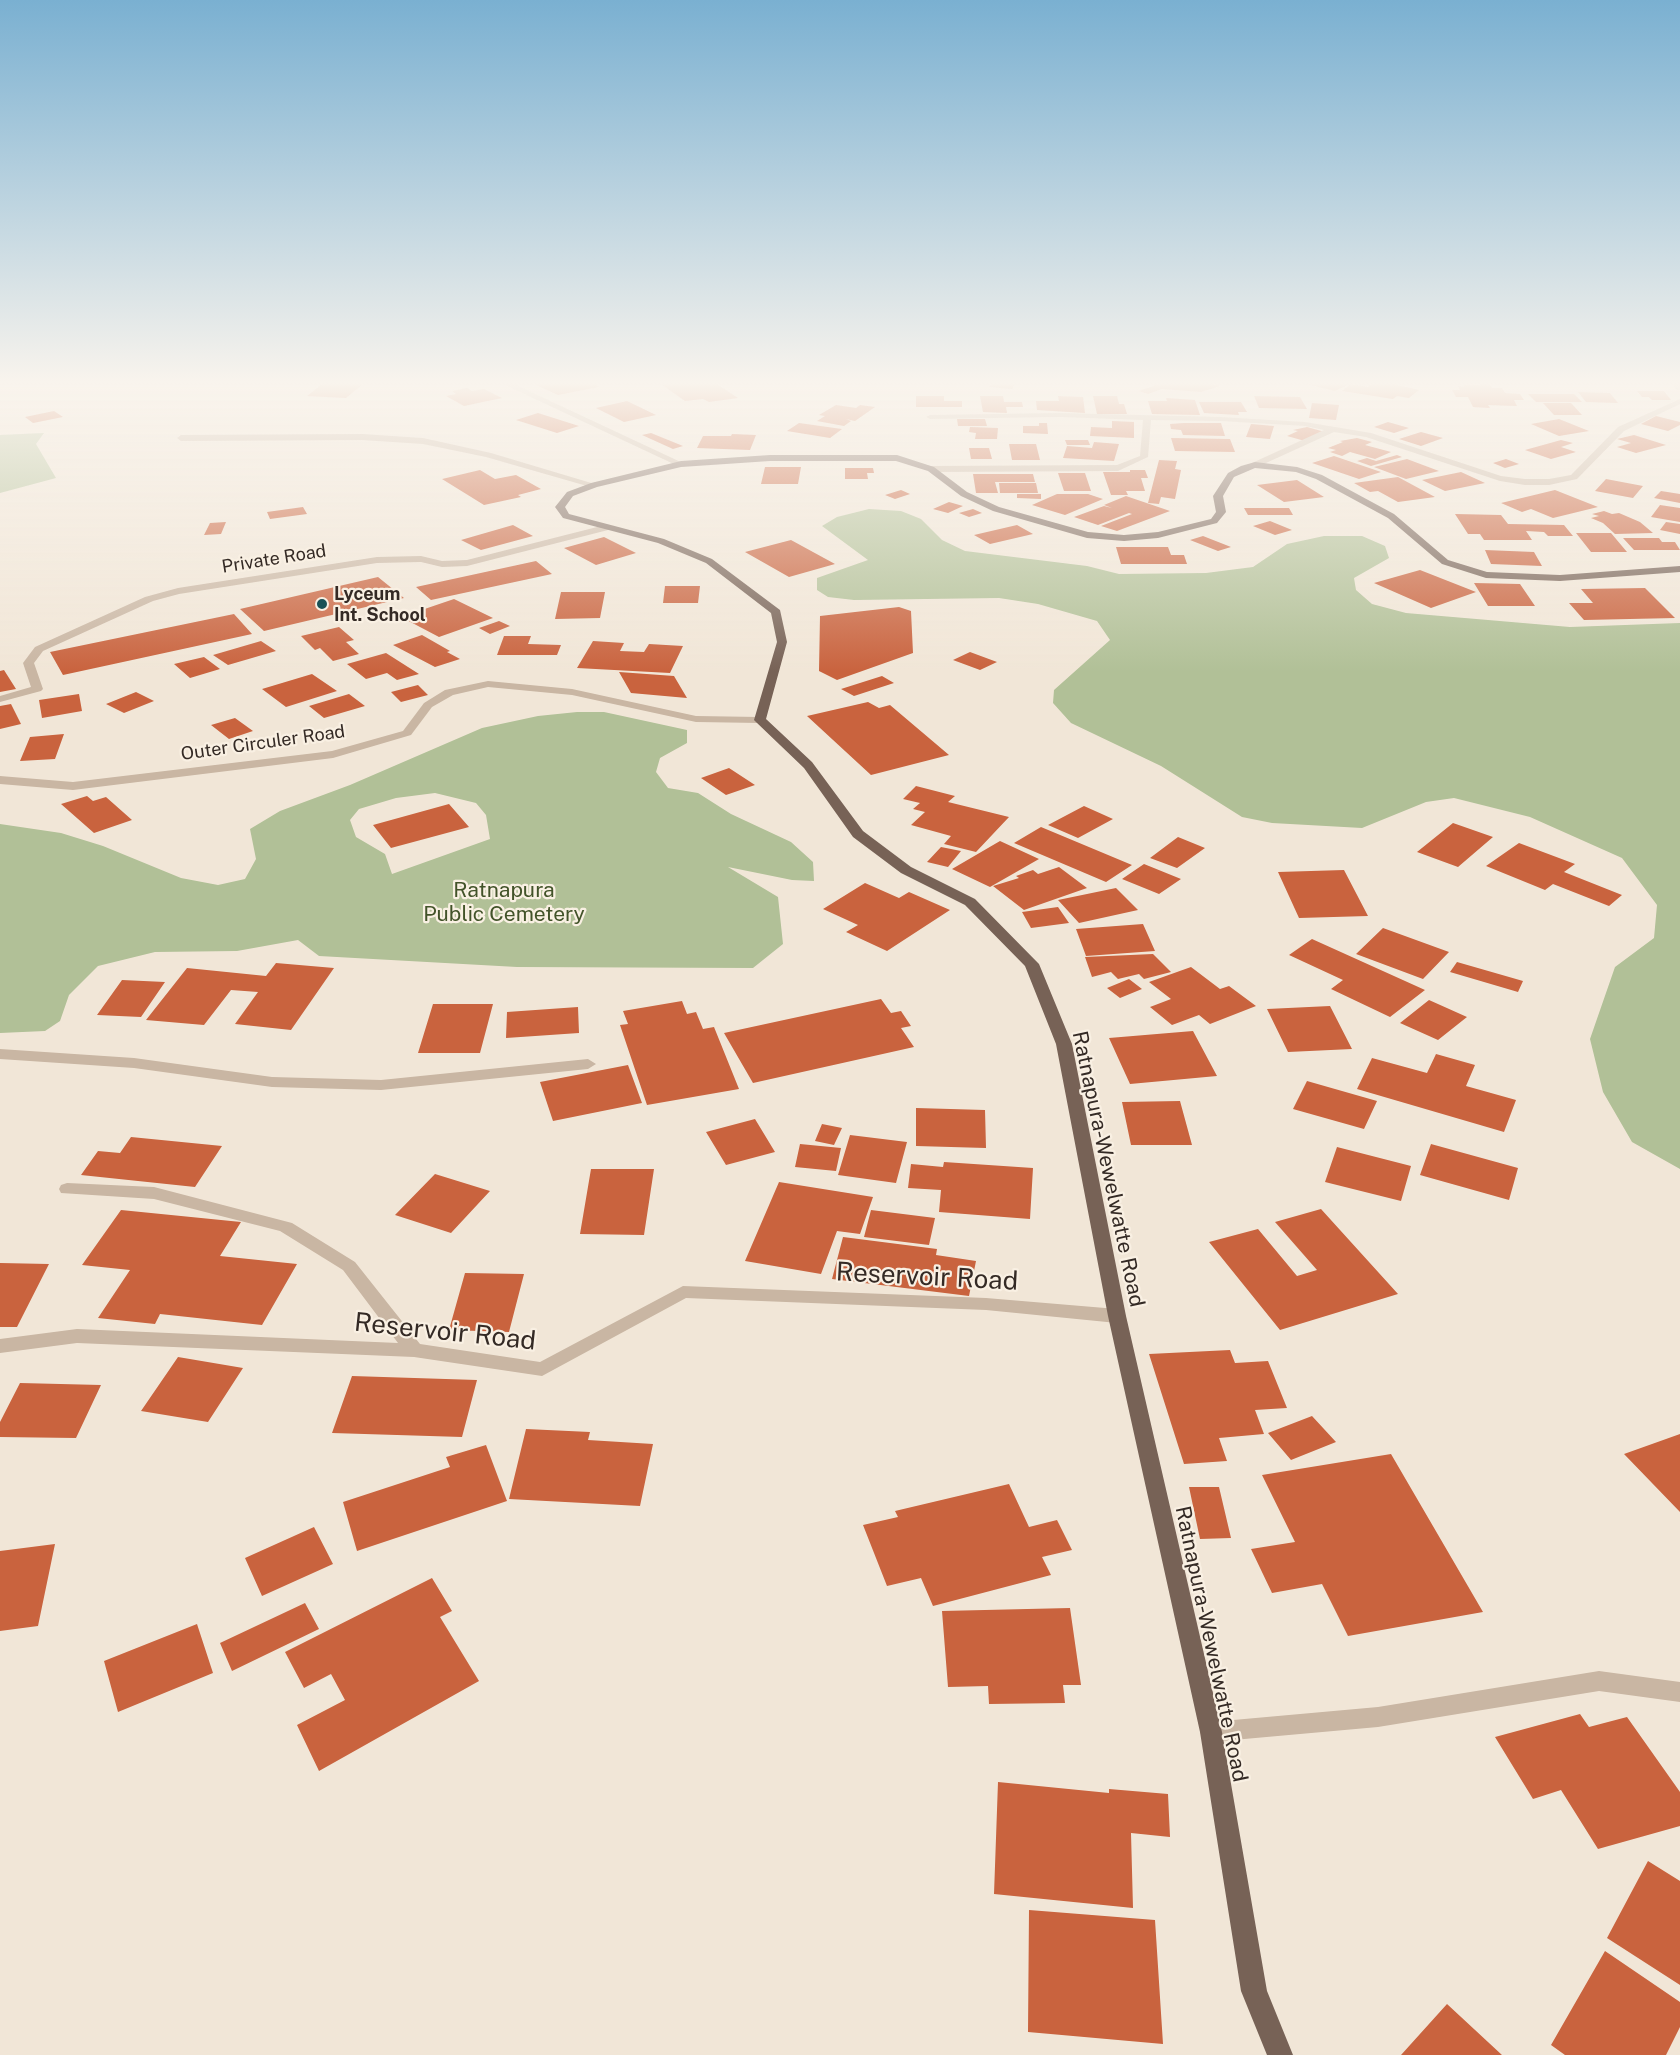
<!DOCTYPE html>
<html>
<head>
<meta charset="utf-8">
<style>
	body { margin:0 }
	canvas { display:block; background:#f1e6d7 }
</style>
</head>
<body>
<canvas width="1680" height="2055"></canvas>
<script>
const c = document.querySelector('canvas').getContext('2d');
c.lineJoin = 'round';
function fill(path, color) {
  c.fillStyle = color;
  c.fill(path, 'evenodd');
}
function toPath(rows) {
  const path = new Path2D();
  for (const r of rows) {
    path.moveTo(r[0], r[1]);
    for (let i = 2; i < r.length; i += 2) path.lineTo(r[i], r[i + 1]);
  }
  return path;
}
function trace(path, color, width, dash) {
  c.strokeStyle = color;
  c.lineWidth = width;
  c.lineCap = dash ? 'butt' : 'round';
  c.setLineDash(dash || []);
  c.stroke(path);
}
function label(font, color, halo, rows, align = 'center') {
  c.font = font + ' "Public Sans",sans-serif';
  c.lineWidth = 4.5;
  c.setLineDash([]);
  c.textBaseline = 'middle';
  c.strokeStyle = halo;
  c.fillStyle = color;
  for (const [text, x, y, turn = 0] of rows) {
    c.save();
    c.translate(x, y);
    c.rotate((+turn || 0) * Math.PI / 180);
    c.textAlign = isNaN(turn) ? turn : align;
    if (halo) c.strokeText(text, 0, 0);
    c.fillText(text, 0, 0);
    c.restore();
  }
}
fill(toPath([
	[44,433,36,444,56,478,0,493,0,435],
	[869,509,901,511,921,519,942,540,965,551,1087,566,1119,574,1206,573,1253,567,1287,544,1324,536,1362,536,1385,546,1389,558,1354,578,1356,590,1372,604,1406,613,1570,627,1680,623,1680,1169,1632,1142,1603,1092,1590,1039,1615,967,1654,938,1657,905,1622,858,1530,817,1454,798,1426,802,1362,828,1272,823,1242,817,1161,766,1071,723,1053,703,1054,690,1110,640,1097,621,1038,604,999,598,854,600,828,597,817,590,817,578,868,560,822,526,837,517],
	[577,712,604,712,687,730,687,743,660,758,656,772,668,788,698,793,731,814,791,842,813,862,814,881,792,880,728,867,778,897,783,944,753,968,517,967,319,956,298,940,237,951,155,952,98,966,69,995,60,1021,45,1031,0,1033,0,824,61,833,103,846,181,878,218,885,245,879,256,859,250,829,280,811,350,785,482,728,538,716],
	[435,793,476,803,486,815,490,839,392,874,385,854,356,837,350,820,359,809,396,798]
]), '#b1c097');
fill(toPath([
	[322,384,363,384,346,398,307,396],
	[534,384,594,384,599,387,558,395],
	[661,384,717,384,738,398,709,402,703,399,685,401],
	[991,384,1015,384,1012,389,989,387],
	[1159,384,1213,384,1220,386,1201,392,1162,389,1148,394,1139,391],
	[1307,384,1350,384,1335,391],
	[1351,384,1368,387,1371,384,1393,384,1419,390,1409,398,1397,396,1393,399,1342,391],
	[1490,384,1492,388,1502,388,1505,393,1520,394,1524,400,1514,400,1517,406,1488,405,1490,408,1473,407,1468,397,1456,397,1452,390,1460,390,1458,386,1464,387,1463,385],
	[467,388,472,391,484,389,502,398,464,406,446,396,456,394,452,391],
	[1637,391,1664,391,1671,400,1652,400,1649,397,1642,397],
	[1578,392,1610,393,1618,403,1586,402],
	[1528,394,1574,394,1582,402,1536,402],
	[916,396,944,396,944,401,962,401,962,407,916,407],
	[980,396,1003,396,1004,402,1022,402,1023,407,1006,407,1007,413,983,412],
	[1058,396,1083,397,1085,413,1037,410,1036,401,1059,401],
	[1093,396,1117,396,1119,404,1124,404,1127,414,1097,414],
	[1254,396,1300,397,1307,409,1259,408],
	[1166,398,1195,400,1200,415,1152,414,1148,401,1167,401],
	[627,401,656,415,624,422,596,408],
	[1199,402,1241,402,1247,412,1238,412,1239,415,1204,413],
	[1312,403,1339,405,1336,420,1309,418],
	[1543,403,1571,403,1582,415,1554,415],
	[836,405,856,408,860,405,875,407,855,421,846,419,851,421,844,426,817,421,825,416,819,415],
	[54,411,63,417,33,423,25,417],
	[538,413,579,426,557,433,516,420],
	[1656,416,1680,422,1680,425,1668,431,1641,424],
	[957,419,985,419,987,426,958,426],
	[1559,419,1589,431,1559,436,1531,424],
	[1112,421,1134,422,1134,438,1090,436,1091,427,1112,428],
	[1388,422,1409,428,1394,433,1374,427],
	[799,423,842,429,830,438,787,431],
	[1039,423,1047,423,1048,434,1023,433,1023,426,1039,426],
	[1184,423,1221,423,1225,436,1183,435,1181,430,1171,429,1170,424],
	[1251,424,1274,426,1270,439,1246,437],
	[970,427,998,428,997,439,975,439,976,433,969,432],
	[1307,427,1325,432,1305,441,1287,436,1298,431,1293,430],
	[1421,432,1443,438,1421,446,1399,439],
	[651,433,683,446,673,449,642,435],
	[732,434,756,435,750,450,697,448,703,436,731,436],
	[1634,435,1666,445,1636,453,1617,447,1631,443,1617,439],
	[1171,438,1230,439,1235,452,1175,451],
	[1357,438,1372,442,1365,445,1391,452,1375,459,1350,452,1342,456,1330,452,1336,450,1328,448,1343,442,1340,441],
	[1065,440,1088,440,1090,445,1067,445],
	[1561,440,1573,443,1561,447,1576,452,1551,459,1525,450],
	[1094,442,1119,444,1114,461,1063,458,1067,446,1092,448],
	[1009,444,1036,444,1040,460,1012,460],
	[969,448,989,448,992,459,971,459],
	[1397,455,1402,457,1371,466,1357,461,1367,458,1376,461],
	[1334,456,1381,472,1359,479,1312,463],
	[1407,459,1439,471,1406,479,1374,467],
	[1506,459,1519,464,1505,468,1493,463],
	[1159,460,1177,461,1175,469,1181,470,1175,499,1161,497,1159,504,1148,503],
	[765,467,801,467,798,484,761,484],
	[845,468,873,468,874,473,867,473,868,479,845,479],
	[480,470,495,479,516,475,541,489,518,495,521,497,484,505,442,479],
	[1130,470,1145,470,1148,478,1141,478,1145,491,1126,491,1128,495,1111,495,1103,472,1130,472],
	[1461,472,1485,483,1445,491,1422,480],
	[1058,473,1085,473,1091,491,1064,491],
	[973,474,1033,474,1035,482,995,482,998,493,976,493],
	[1398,477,1435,497,1398,502,1378,491,1370,492,1354,483],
	[1606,479,1643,486,1633,498,1595,491],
	[1297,480,1324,497,1284,502,1257,485],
	[999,483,1036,483,1038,493,1000,493],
	[901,490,910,494,895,499,885,495],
	[1555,490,1598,507,1553,518,1531,509,1522,512,1501,503],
	[1661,491,1680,494,1680,503,1654,498],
	[1017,494,1041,494,1041,499,1017,498],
	[1057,494,1088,494,1103,499,1065,515,1032,505],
	[1126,496,1170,511,1117,531,1101,526,1132,514,1129,513,1098,525,1074,517,1104,506,1112,508,1104,505],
	[949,502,963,506,948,513,933,509],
	[1660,505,1680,508,1680,522,1651,517],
	[303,507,307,514,270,519,267,512],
	[1244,508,1289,508,1293,515,1248,515],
	[973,509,982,513,969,517,959,513],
	[1604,511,1612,514,1619,513,1640,522,1653,533,1615,534,1603,523,1591,518,1599,516,1592,514],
	[1455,514,1501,515,1508,524,1564,525,1573,536,1548,536,1544,532,1526,531,1532,540,1484,540,1480,534,1468,534],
	[1270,521,1292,530,1275,535,1253,526],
	[226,522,221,534,204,535,210,523],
	[1666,522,1680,524,1680,534,1660,530],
	[513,525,533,536,481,550,461,540],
	[1017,525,1033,534,990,544,974,535],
	[1576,533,1611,533,1627,552,1591,552],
	[1203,536,1231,547,1218,551,1190,540],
	[604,537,636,553,596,565,564,548],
	[1623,538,1659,538,1662,542,1675,542,1680,550,1634,550],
	[791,540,835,564,789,577,745,552],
	[1116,547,1168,547,1171,555,1184,555,1187,564,1121,564],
	[1485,550,1534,552,1542,566,1491,564],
	[536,561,552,574,431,600,416,587],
	[1420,570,1476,592,1431,608,1374,583],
	[378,577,404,598,264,631,240,609],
	[1474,583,1520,584,1535,606,1488,606],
	[665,586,700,586,698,603,663,603],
	[1645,588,1675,618,1584,620,1569,603,1593,603,1581,589],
	[561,592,605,592,600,618,555,619],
	[454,599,493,618,439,637,401,617],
	[899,607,911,611,913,653,837,680,819,671,820,616],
	[234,614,252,634,63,675,50,652],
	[499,621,510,626,490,634,479,628],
	[339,627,354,640,346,642,359,654,333,661,320,648,315,650,301,636],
	[422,635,450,651,447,652,460,659,435,667,393,645],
	[504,636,531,636,528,644,561,645,557,655,497,655],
	[261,641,276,651,228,665,213,655],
	[593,641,624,643,620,651,644,652,649,644,683,646,670,673,577,668],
	[970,652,997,662,980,670,953,660],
	[386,653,419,674,397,680,387,673,366,679,347,664],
	[204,657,220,669,190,678,174,664],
	[4,670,16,689,0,692,0,671],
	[619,672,674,676,687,698,631,693],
	[312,674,337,691,286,707,262,689],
	[882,676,894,683,854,696,841,689],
	[418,685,428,695,401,702,391,692],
	[136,692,154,701,124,713,106,704],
	[79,694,82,711,42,718,39,700],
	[349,694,365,706,324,718,309,706],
	[868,702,879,708,890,705,949,755,871,775,807,716],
	[11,704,21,724,0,729,0,706],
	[235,718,253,731,229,739,211,725],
	[64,734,55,759,20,761,30,737],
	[729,768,755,785,726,795,701,778],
	[916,786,955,796,948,802,1009,817,976,852,944,844,951,836,911,825,925,812,913,809,920,803,903,799],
	[87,796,93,801,106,797,132,820,94,833,61,804],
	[449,804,469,827,391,848,373,825],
	[1084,806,1113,819,1078,838,1048,825],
	[1453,823,1493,837,1458,867,1417,852],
	[1041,827,1132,865,1106,882,1014,843],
	[1178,837,1205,848,1177,868,1150,858],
	[1000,841,1039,859,990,887,952,869],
	[1519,843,1575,864,1564,872,1622,895,1609,906,1553,884,1545,890,1486,866],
	[941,847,961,851,948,867,927,862],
	[1144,864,1181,879,1159,894,1122,879],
	[1059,867,1087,888,1024,910,993,886,1019,878,1016,876,1033,870,1038,874],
	[1344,870,1368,916,1299,918,1278,872],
	[865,883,899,898,909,892,950,910,887,951,846,932,858,925,823,909],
	[1116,888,1138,910,1079,923,1058,900],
	[1058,907,1069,923,1031,928,1022,912],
	[1143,924,1155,951,1086,956,1076,929],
	[1383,928,1449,952,1423,979,1356,954],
	[1312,939,1425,990,1390,1017,1331,989,1343,980,1289,955],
	[1153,954,1171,972,1144,979,1139,974,1118,979,1111,972,1092,977,1085,957],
	[1457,962,1523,981,1518,992,1450,972],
	[276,963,334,968,291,1030,235,1024,258,992,231,990,204,1025,146,1020,187,968,266,976],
	[1191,967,1220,989,1229,986,1256,1006,1210,1024,1199,1015,1172,1025,1150,1007,1171,999,1149,982],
	[1129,979,1142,989,1120,998,1107,988],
	[122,980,165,982,141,1017,97,1015],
	[881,999,891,1013,901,1011,911,1026,901,1028,914,1047,753,1083,724,1033],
	[1429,1000,1467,1017,1438,1040,1400,1023],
	[682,1001,687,1014,696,1012,703,1029,714,1027,739,1089,647,1105,620,1025,628,1024,623,1011],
	[433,1004,493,1004,480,1053,418,1053],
	[1330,1006,1352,1049,1288,1052,1267,1009],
	[578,1007,579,1033,506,1038,507,1012],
	[1193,1031,1217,1076,1130,1084,1109,1038],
	[1436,1054,1475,1065,1466,1086,1516,1100,1504,1132,1357,1089,1372,1058,1427,1073],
	[628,1065,642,1103,553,1121,540,1082],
	[1307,1081,1377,1101,1364,1129,1293,1109],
	[1180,1101,1192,1145,1131,1145,1122,1102],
	[916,1108,985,1110,986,1148,916,1146],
	[755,1119,775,1152,726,1165,706,1132],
	[822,1124,842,1128,834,1145,815,1141],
	[850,1135,907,1142,896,1183,838,1175],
	[131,1137,222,1146,195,1187,81,1175,98,1151,120,1153],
	[800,1144,841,1148,836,1171,795,1167],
	[1431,1144,1518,1168,1509,1200,1420,1175],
	[1337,1147,1411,1166,1401,1201,1325,1182],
	[944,1162,1033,1168,1030,1219,939,1212,941,1190,908,1188,911,1164,943,1167],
	[591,1169,654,1169,644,1235,580,1234],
	[435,1174,490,1191,451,1233,395,1215],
	[779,1182,873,1197,860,1234,837,1231,821,1274,745,1261],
	[1321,1209,1398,1294,1280,1330,1209,1242,1258,1229,1297,1276,1317,1270,1275,1222],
	[121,1210,241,1222,220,1256,297,1264,262,1325,160,1314,155,1324,98,1318,130,1270,82,1265],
	[871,1210,935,1218,929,1245,864,1237],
	[843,1237,937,1249,936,1255,976,1261,969,1296,832,1279],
	[0,1263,49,1264,17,1327,0,1327],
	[465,1273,524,1274,509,1332,449,1330],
	[1230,1350,1235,1363,1268,1361,1287,1408,1255,1410,1264,1434,1219,1438,1227,1461,1184,1464,1149,1354],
	[178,1357,243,1368,208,1422,141,1411],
	[352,1376,477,1380,462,1437,332,1433],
	[20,1383,101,1385,76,1438,0,1437,0,1422],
	[1312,1416,1336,1442,1291,1460,1268,1433],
	[526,1429,590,1432,588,1440,653,1444,640,1506,509,1499],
	[1680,1434,1680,1512,1624,1454],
	[486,1445,507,1501,357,1551,343,1502,450,1467,446,1457],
	[1391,1454,1483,1612,1348,1636,1322,1584,1272,1593,1251,1549,1295,1542,1262,1475],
	[1009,1484,1029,1527,1057,1520,1072,1550,1042,1557,1051,1575,933,1606,921,1578,887,1586,863,1525,898,1517,895,1511],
	[1189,1487,1219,1487,1231,1538,1200,1539],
	[314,1527,333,1564,262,1596,245,1558],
	[55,1544,38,1626,0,1631,0,1551],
	[432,1578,452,1611,440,1617,479,1681,319,1771,297,1725,345,1700,331,1674,304,1688,285,1652],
	[305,1603,319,1629,232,1671,220,1643],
	[1070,1608,1081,1685,1063,1685,1065,1703,989,1704,988,1686,948,1687,942,1611],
	[197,1624,213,1673,118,1712,104,1661],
	[1580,1714,1589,1727,1627,1717,1680,1792,1680,1826,1598,1849,1561,1790,1533,1799,1495,1737],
	[998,1782,1109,1793,1109,1789,1168,1794,1170,1837,1131,1833,1133,1908,994,1894],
	[1648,1861,1680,1881,1680,1985,1607,1938],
	[1029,1910,1155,1920,1163,2044,1028,2032],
	[1605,1951,1680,2002,1680,2027,1666,2055,1565,2055,1551,2045],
	[1447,2004,1502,2055,1401,2055]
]), '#c9633e');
fill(toPath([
	[503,384,514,384,685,464,678,466,503,384],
	[1673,384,1680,384,1680,390,1677,390,1673,384],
	[1680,399,1680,404,1624,431,1577,479,1549,485,1525,485,1500,481,1366,437,1334,432,1255,468,1251,465,1252,463,1324,430,1305,426,1221,421,1151,420,1148,457,1118,471,931,472,927,469,931,466,1117,465,1140,456,1143,420,1059,417,930,419,926,417,930,415,1059,413,1221,417,1305,422,1371,433,1501,476,1525,479,1549,479,1571,475,1618,427,1680,399],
	[362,434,423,438,491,453,598,485,594,488,486,457,423,444,362,440,181,441,177,438,181,435,362,434],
	[605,525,610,528,608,530,467,566,442,567,421,562,377,563,179,594,153,601,43,651,34,663,43,689,41,691,0,702,0,696,31,687,23,663,35,647,145,597,178,588,377,557,421,556,442,561,467,560,605,525],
	[488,681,572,689,696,716,760,717,766,720,760,723,696,722,572,695,488,687,453,695,432,707,411,735,333,758,73,790,0,784,0,776,73,782,332,751,403,731,424,703,445,690,488,681],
	[0,1049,134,1058,272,1077,381,1080,588,1059,596,1064,588,1069,381,1090,272,1087,134,1068,0,1059,0,1049],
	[67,1183,154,1187,292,1223,355,1262,420,1344,540,1362,683,1286,986,1298,1117,1309,1123,1311,1126,1316,1123,1321,1117,1323,986,1310,686,1298,542,1376,414,1357,77,1343,0,1353,0,1339,77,1329,398,1343,343,1270,280,1231,154,1199,61,1193,59,1189,61,1185,67,1183],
	[1599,1671,1680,1682,1680,1702,1599,1691,1378,1727,1211,1742,1203,1739,1200,1732,1203,1725,1211,1722,1378,1707,1599,1671]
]), '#c9b6a3');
fill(toPath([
	[770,455,897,455,934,467,967,492,999,507,1088,532,1124,535,1158,532,1211,519,1216,512,1213,496,1228,473,1241,466,1255,462,1297,467,1322,475,1394,514,1448,560,1487,572,1560,575,1680,566,1680,572,1560,581,1486,578,1442,564,1388,518,1316,479,1296,472,1255,468,1234,477,1223,496,1226,512,1217,523,1158,538,1124,541,1087,538,993,511,961,496,928,471,896,461,770,461,681,467,597,487,573,496,565,507,569,514,664,539,712,559,780,610,787,642,766,719,812,762,863,831,911,867,975,899,1039,964,1072,1044,1126,1316,1222,1732,1267,1991,1293,2055,1267,2055,1241,1991,1200,1732,1108,1316,1056,1044,1025,966,965,905,901,873,853,837,804,768,756,722,754,720,777,642,771,613,706,563,658,543,563,518,555,507,567,492,591,483,681,461,770,455]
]), '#776256');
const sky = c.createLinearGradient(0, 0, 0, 672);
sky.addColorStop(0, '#7ab0d1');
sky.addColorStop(0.57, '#f9f4ed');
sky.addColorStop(1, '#f9f4ed00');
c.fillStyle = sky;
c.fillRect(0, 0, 1680, 672);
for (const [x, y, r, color] of [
	[322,604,6,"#1a5156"]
]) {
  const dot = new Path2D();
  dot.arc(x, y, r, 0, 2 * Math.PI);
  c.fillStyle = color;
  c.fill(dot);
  trace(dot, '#f9f0e3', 2);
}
label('18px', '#342a25', '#f9f0e3', [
	["Private Road",274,559,-9],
	["Outer Circuler Road",263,743,-8]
]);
label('bold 18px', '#342a25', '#f9f0e3', [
	["Lyceum",334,594],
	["Int. School",334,615]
], 'left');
label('21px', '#425329', '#f9f0e3', [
	["Ratnapura",504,891],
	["Public Cemetery",504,915]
]);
label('21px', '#342a25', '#f9f0e3', [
	["Ratnapura-Wewelwatte Road",1108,1169,78],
	["Ratnapura-Wewelwatte Road",1211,1644,78]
]);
label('26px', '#342a25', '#f9f0e3', [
	["Reservoir Road",927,1277,3],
	["Reservoir Road",445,1332,6]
]);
</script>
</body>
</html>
